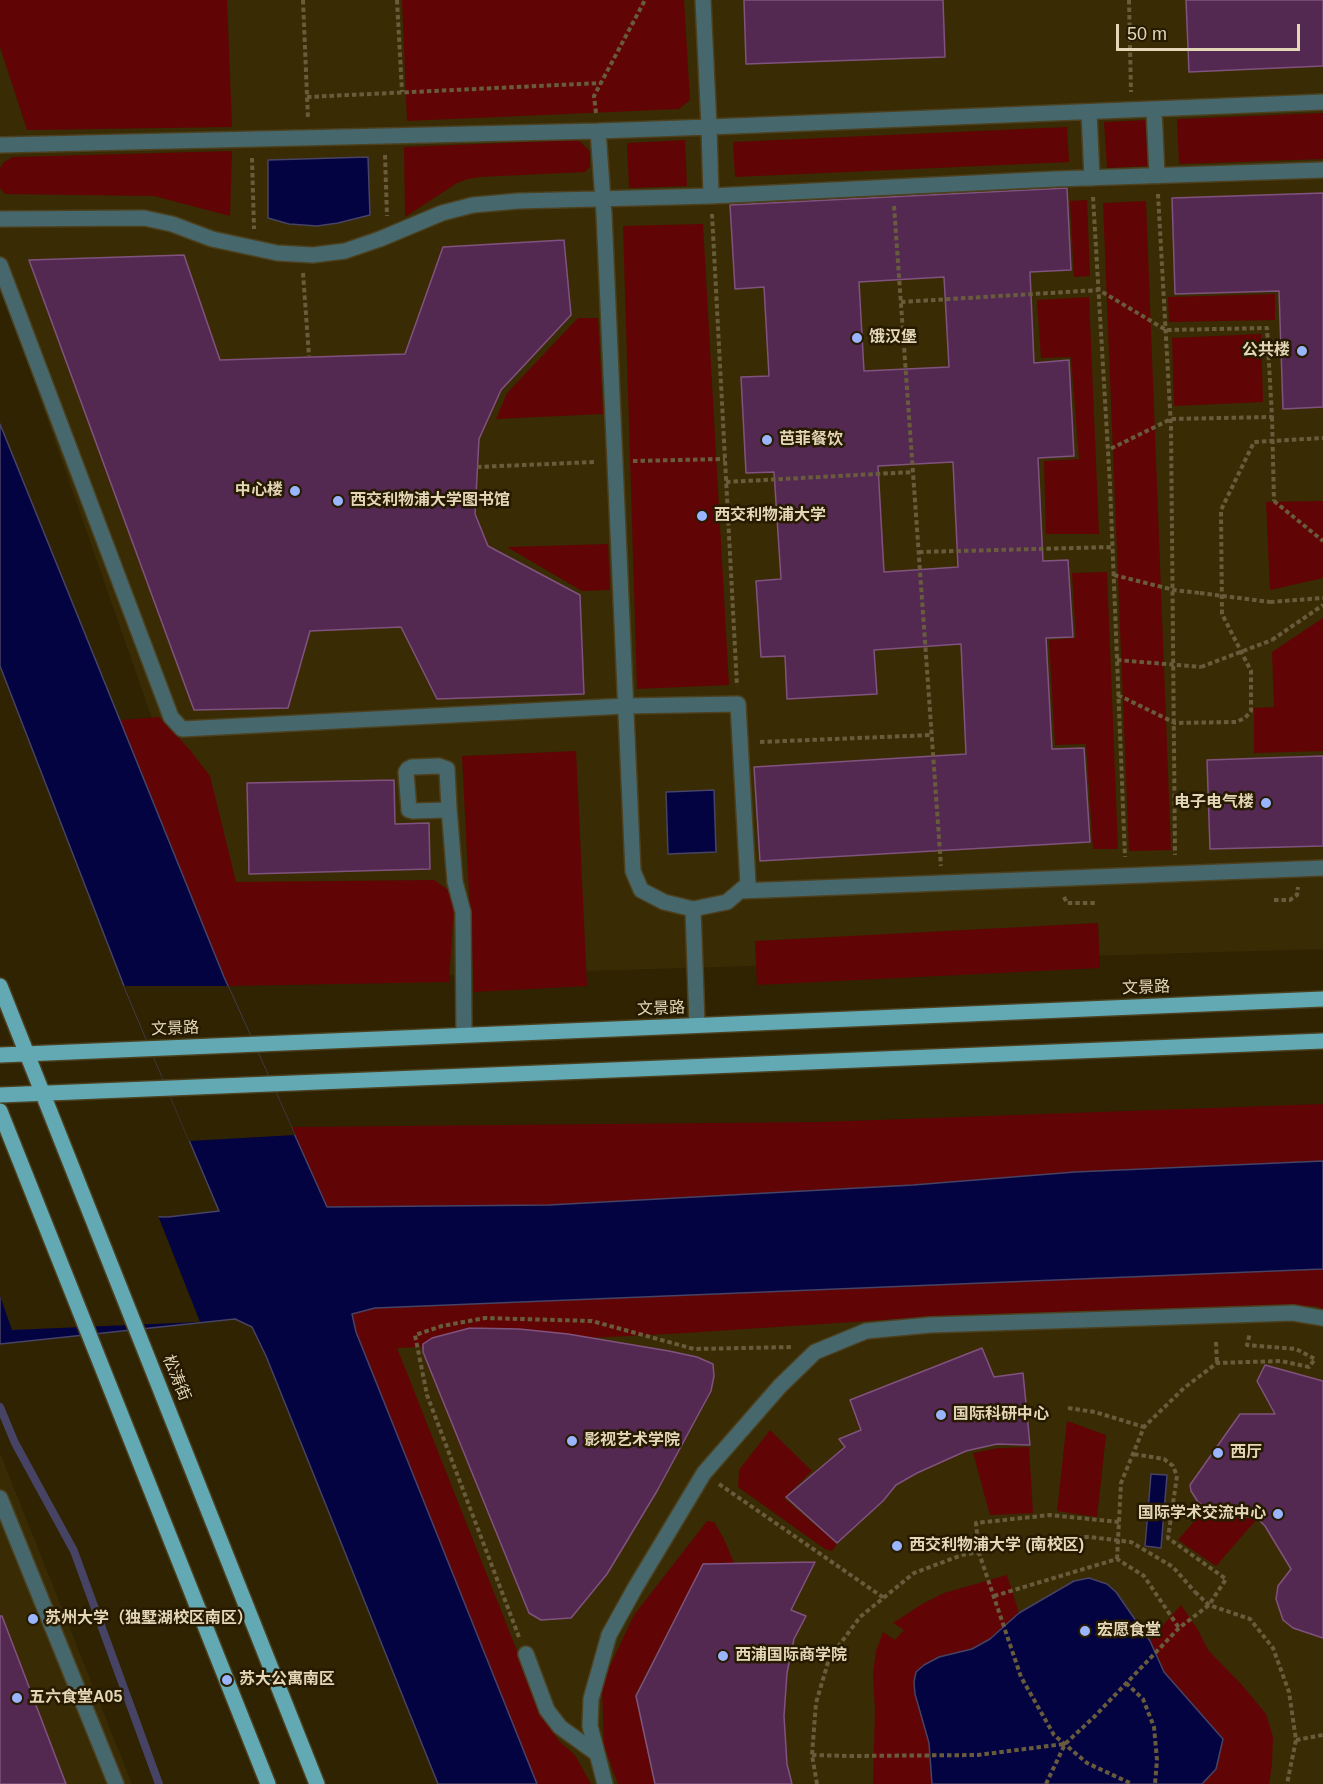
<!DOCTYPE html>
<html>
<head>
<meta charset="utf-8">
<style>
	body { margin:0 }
	#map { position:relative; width:1323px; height:1784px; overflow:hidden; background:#2f2302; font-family:Arial,sans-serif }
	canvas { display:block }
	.scale { position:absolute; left:1116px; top:24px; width:184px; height:27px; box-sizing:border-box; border:3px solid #e3d7b8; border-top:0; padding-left:8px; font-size:18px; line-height:21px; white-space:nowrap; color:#e3d7b8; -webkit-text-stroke:4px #261a00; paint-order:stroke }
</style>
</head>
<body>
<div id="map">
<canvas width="1323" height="1784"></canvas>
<div class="scale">50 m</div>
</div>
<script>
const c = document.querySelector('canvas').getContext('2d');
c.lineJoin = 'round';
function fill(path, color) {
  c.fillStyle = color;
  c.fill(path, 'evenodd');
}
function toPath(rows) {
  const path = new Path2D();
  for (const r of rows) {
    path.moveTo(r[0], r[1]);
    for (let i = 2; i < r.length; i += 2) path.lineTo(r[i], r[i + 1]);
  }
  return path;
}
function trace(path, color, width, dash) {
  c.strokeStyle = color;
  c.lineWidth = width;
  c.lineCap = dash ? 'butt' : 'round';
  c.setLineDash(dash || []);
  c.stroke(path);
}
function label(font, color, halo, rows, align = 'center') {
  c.font = font + ' Arial,"Noto Sans SC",sans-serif';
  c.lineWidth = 5;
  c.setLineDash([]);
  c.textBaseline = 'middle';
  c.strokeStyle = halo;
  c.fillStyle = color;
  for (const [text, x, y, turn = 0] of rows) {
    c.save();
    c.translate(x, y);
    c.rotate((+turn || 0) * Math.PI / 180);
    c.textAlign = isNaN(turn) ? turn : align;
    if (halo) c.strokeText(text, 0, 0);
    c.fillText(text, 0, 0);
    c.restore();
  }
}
fill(toPath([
	[0,0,1323,0,1323,949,247,981,168,764,0,284],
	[1323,1269,1323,1784,566,1784,375,1308],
	[0,1453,132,1784,0,1784]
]), '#392b03');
fill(toPath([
	[0,0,227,0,232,127,27,130,0,47],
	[402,0,684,0,690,100,679,109,407,121],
	[1323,113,1323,159,1179,164,1177,119],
	[1147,120,1149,166,1107,168,1104,122],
	[1067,127,1069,162,735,177,733,142],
	[578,140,590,151,590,167,585,172,480,177,468,179,457,183,405,217,404,147],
	[685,140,687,186,629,188,627,143],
	[232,151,230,216,154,196,5,194,0,188,0,168,4,162,13,157],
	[1087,200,1090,276,1074,277,1070,201],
	[1146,201,1171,850,1129,851,1103,203],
	[703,224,729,685,637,689,623,226],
	[1275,294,1275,320,1169,322,1168,297],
	[1089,297,1099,534,1046,534,1044,461,1079,459,1071,357,1041,358,1037,300],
	[578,318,598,318,603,414,496,419,507,393],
	[1261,334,1263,402,1174,406,1172,338],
	[1323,501,1323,578,1270,590,1266,502],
	[608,544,610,590,582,591,507,547],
	[1107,572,1118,849,1093,849,1086,744,1055,745,1049,640,1076,638,1072,573],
	[1323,618,1323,751,1254,753,1254,708,1274,707,1272,652],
	[159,717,190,750,210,776,236,882,434,880,447,889,454,903,449,982,228,986,120,720],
	[576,751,587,986,474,992,462,756],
	[1098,923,1100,968,757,985,755,941],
	[1323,1104,1323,1161,1075,1172,913,1185,549,1205,327,1207,291,1127,820,1122],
	[1323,1269,1323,1309,1315,1306,1230,1307,959,1315,685,1333,397,1348,544,1719,559,1741,575,1755,591,1784,532,1784,355,1332,352,1314,375,1308],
	[1067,1421,1106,1435,1097,1517,1057,1511],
	[770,1430,812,1471,784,1498,837,1544,832,1551,825,1549,738,1487,739,1470],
	[1029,1447,1033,1513,990,1515,973,1453,998,1448],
	[1204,1510,1257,1519,1216,1566,1178,1540],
	[707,1521,714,1522,724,1539,734,1563,703,1563,635,1695,654,1784,618,1784,604,1746,602,1689,608,1670,634,1615],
	[1007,1575,1019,1613,1074,1581,1089,1578,1107,1584,1116,1592,1150,1640,1181,1605,1198,1630,1208,1650,1242,1685,1266,1714,1273,1737,1272,1764,1269,1784,873,1784,875,1710,873,1673,876,1651,883,1632,895,1640,904,1630,893,1623,922,1604,944,1593]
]), '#610405');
const water = toPath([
	[368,157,370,215,338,223,317,226,289,224,268,218,268,160,368,157],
	[0,424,224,977,327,1207,549,1205,913,1185,1075,1172,1323,1161,1323,1269,375,1308,352,1314,356,1332,537,1784,438,1784,266,1356,252,1327,235,1319,0,1344,0,1214,168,1217,219,1211,124,986,0,666,0,424],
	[714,790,716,852,668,854,666,792,714,790],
	[1151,1474,1167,1475,1161,1548,1145,1546,1151,1474],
	[1089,1578,1107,1584,1116,1592,1150,1641,1164,1672,1223,1739,1216,1769,1202,1784,932,1784,929,1743,915,1694,914,1682,916,1672,924,1665,939,1657,972,1649,990,1639,1019,1613,1074,1581,1089,1578]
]);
fill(water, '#040341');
trace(water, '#474365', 1.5);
fill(toPath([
	[124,986,228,986,295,1135,189,1141],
	[0,1211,157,1213,200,1322,12,1330,0,1296]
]), '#2f2302');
trace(toPath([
	[0,1407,15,1443,74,1551,159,1784]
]), '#474365', 8);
const building = toPath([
	[744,0,943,0,945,57,746,64,744,0],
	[1186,0,1323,0,1323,66,1189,72,1186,0],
	[1067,188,1071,270,1030,272,1034,363,1069,360,1074,456,1038,458,1043,561,1068,560,1073,637,1046,638,1052,749,1084,748,1090,842,760,861,754,767,966,754,961,644,874,650,877,694,787,699,785,656,761,657,756,581,781,579,774,472,746,473,741,377,769,376,764,287,735,289,730,205,1067,188],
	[944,277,949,367,864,371,859,282,944,277],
	[953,462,958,567,884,572,878,466,953,462],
	[1323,193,1323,407,1283,409,1279,291,1175,294,1172,198,1323,193],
	[564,240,571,315,501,390,479,439,475,514,488,546,580,595,584,694,437,699,401,627,310,631,288,708,194,710,29,260,184,255,220,360,405,354,443,247,564,240],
	[1323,756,1323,846,1210,849,1207,760,1323,756],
	[394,780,395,824,429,823,430,869,249,874,247,783,394,780],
	[470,1328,519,1329,568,1334,669,1351,697,1357,713,1364,714,1376,711,1391,657,1491,607,1574,571,1618,541,1620,529,1613,423,1352,423,1344,432,1338,470,1328],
	[982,1348,994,1377,1023,1373,1030,1445,997,1444,966,1451,917,1473,896,1485,883,1501,837,1543,786,1497,845,1447,839,1439,861,1430,850,1400,982,1348],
	[1265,1365,1323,1381,1323,1638,1293,1628,1283,1620,1276,1599,1278,1586,1291,1569,1265,1526,1258,1519,1208,1509,1198,1502,1191,1491,1190,1485,1240,1414,1275,1414,1257,1381,1265,1365],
	[815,1562,791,1610,806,1616,794,1639,787,1673,784,1716,787,1764,792,1784,655,1784,636,1696,703,1564,815,1562],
	[0,1616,2,1616,66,1784,0,1784,0,1616]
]);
fill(building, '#532952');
trace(building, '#80537e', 1.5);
const minor = toPath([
	[1323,102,709,127,711,196,1055,179,1323,170],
	[1154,109,1157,176],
	[1089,112,1092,178],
	[0,145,598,131],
	[0,219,144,218,172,224,212,239,254,248,277,253,313,255,345,251,380,239,442,213,473,205,518,201,711,196],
	[0,265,171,717,182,729,625,706,738,704,748,884,727,902,693,909],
	[439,766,447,769,449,808,446,810,413,811,409,810,406,772,408,769,412,767,439,766],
	[449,808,455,882,463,912,464,1035],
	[740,891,1323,868],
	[697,1025,693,909,664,902,641,890,633,871,604,214,598,131,709,127,703,0],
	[0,1498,116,1784],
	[526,1654,547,1710,560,1727,596,1753],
	[605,1784,590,1726,591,1699,609,1635,635,1588,704,1473,780,1386,815,1352,866,1331,930,1325,1293,1313,1323,1318]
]);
const major = toPath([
	[0,986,317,1784],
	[0,1055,1323,999],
	[0,1095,1323,1041],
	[0,1111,268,1784]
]);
trace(minor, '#4c401f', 18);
trace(major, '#4c401f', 18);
trace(toPath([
	[303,0,308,119],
	[397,0,402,92],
	[1129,0,1131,92],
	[307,97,601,83],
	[596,113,594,96,645,0],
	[385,155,387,216],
	[252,158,254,229],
	[1158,194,1171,427,1175,855],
	[1093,197,1110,485,1125,857],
	[894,206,941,866],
	[712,214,737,686],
	[303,273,309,356],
	[901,302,1099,290,1166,330,1267,328,1272,417,1171,419,1108,450],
	[633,461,725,459],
	[477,467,595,462],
	[726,482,913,472],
	[1274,501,1323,541],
	[919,552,1113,547],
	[1114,575,1174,590,1200,593],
	[1270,602,1323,598],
	[1272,640,1323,605],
	[1117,660,1201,667],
	[1118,695,1175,723,1236,722,1245,718,1251,711,1251,671,1222,614,1221,510,1254,442,1323,438],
	[760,742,932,735],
	[1064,897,1067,903,1095,903],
	[1274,900,1290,900,1297,895,1298,887],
	[1216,1342,1217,1363],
	[1068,1408,1095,1412,1144,1427],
	[719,1484,884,1598],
	[1119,1522,1050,1515,976,1523,979,1553,1021,1677,1054,1735,1087,1763,1132,1784],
	[1117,1559,1121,1483,1144,1427,1184,1388,1217,1363,1281,1361,1309,1367,1315,1359,1296,1349,1247,1345,1250,1333],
	[1195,1592,1209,1605,1250,1619,1273,1648,1289,1692,1296,1740,1287,1784],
	[994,1596,1117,1559,1144,1576,1179,1628],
	[519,1637,427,1395,415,1335,442,1326,485,1318,592,1321,694,1349,793,1347],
	[1126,1683,1143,1699,1154,1727,1157,1760,1155,1784],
	[1296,1740,1323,1735],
	[812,1755,851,1756,978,1755,1064,1744],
	[817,1784,812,1755,816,1703,829,1659,860,1617,914,1573,962,1555,1003,1548],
	[1046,1784,1065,1744,1094,1717,1179,1628,1209,1605,1226,1579,1168,1538,1177,1476,1173,1466,1164,1459,1133,1454]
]), '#685c3c', 4, [4.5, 3]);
trace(minor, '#46676c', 15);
trace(major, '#62a9b4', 15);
trace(toPath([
	[1272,417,1274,501],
	[1200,593,1270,602],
	[1201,667,1272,640],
	[1003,1548,1044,1538,1090,1537,1131,1542,1173,1567,1195,1592]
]), '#685c3c', 4, [4.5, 3]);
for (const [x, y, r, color] of [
	[857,338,6,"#9ab5fd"],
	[1302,351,6,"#9ab5fd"],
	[767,440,6,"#9ab5fd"],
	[295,491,6,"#9ab5fd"],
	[338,501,6,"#9ab5fd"],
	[702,516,6,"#9ab5fd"],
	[1266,803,6,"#9ab5fd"],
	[941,1415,6,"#9ab5fd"],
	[572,1441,6,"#9ab5fd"],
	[1218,1453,6,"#9ab5fd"],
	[1278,1514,6,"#9ab5fd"],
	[897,1546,6,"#9ab5fd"],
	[33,1619,6,"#9ab5fd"],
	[1085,1631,6,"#9ab5fd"],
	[723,1656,6,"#9ab5fd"],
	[227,1680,6,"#9ab5fd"],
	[17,1698,6,"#9ab5fd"]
]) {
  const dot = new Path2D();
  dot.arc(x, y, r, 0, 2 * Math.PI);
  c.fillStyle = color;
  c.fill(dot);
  trace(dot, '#261a00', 2);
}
label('bold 16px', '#e3d7b8', '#261a00', [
	["饿汉堡",869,338],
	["公共楼",1290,351,"right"],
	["芭菲餐饮",779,440],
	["中心楼",283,491,"right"],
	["西交利物浦大学图书馆",350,501],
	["西交利物浦大学",714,516],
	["电子电气楼",1254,803,"right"],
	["国际科研中心",953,1415],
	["影视艺术学院",584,1441],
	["西厅",1230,1453],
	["国际学术交流中心",1266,1514,"right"],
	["西交利物浦大学 (南校区)",909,1546],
	["苏州大学（独墅湖校区南区）",45,1619],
	["宏愿食堂",1097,1631],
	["西浦国际商学院",735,1656],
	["苏大公寓南区",239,1680],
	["五六食堂A05",29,1698]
], 'left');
label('16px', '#e3d7b8', '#261a00', [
	["文景路",1146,988,-2],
	["文景路",661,1009,-2],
	["文景路",175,1029,-2],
	["松涛街",176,1378,68]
]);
</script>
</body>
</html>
